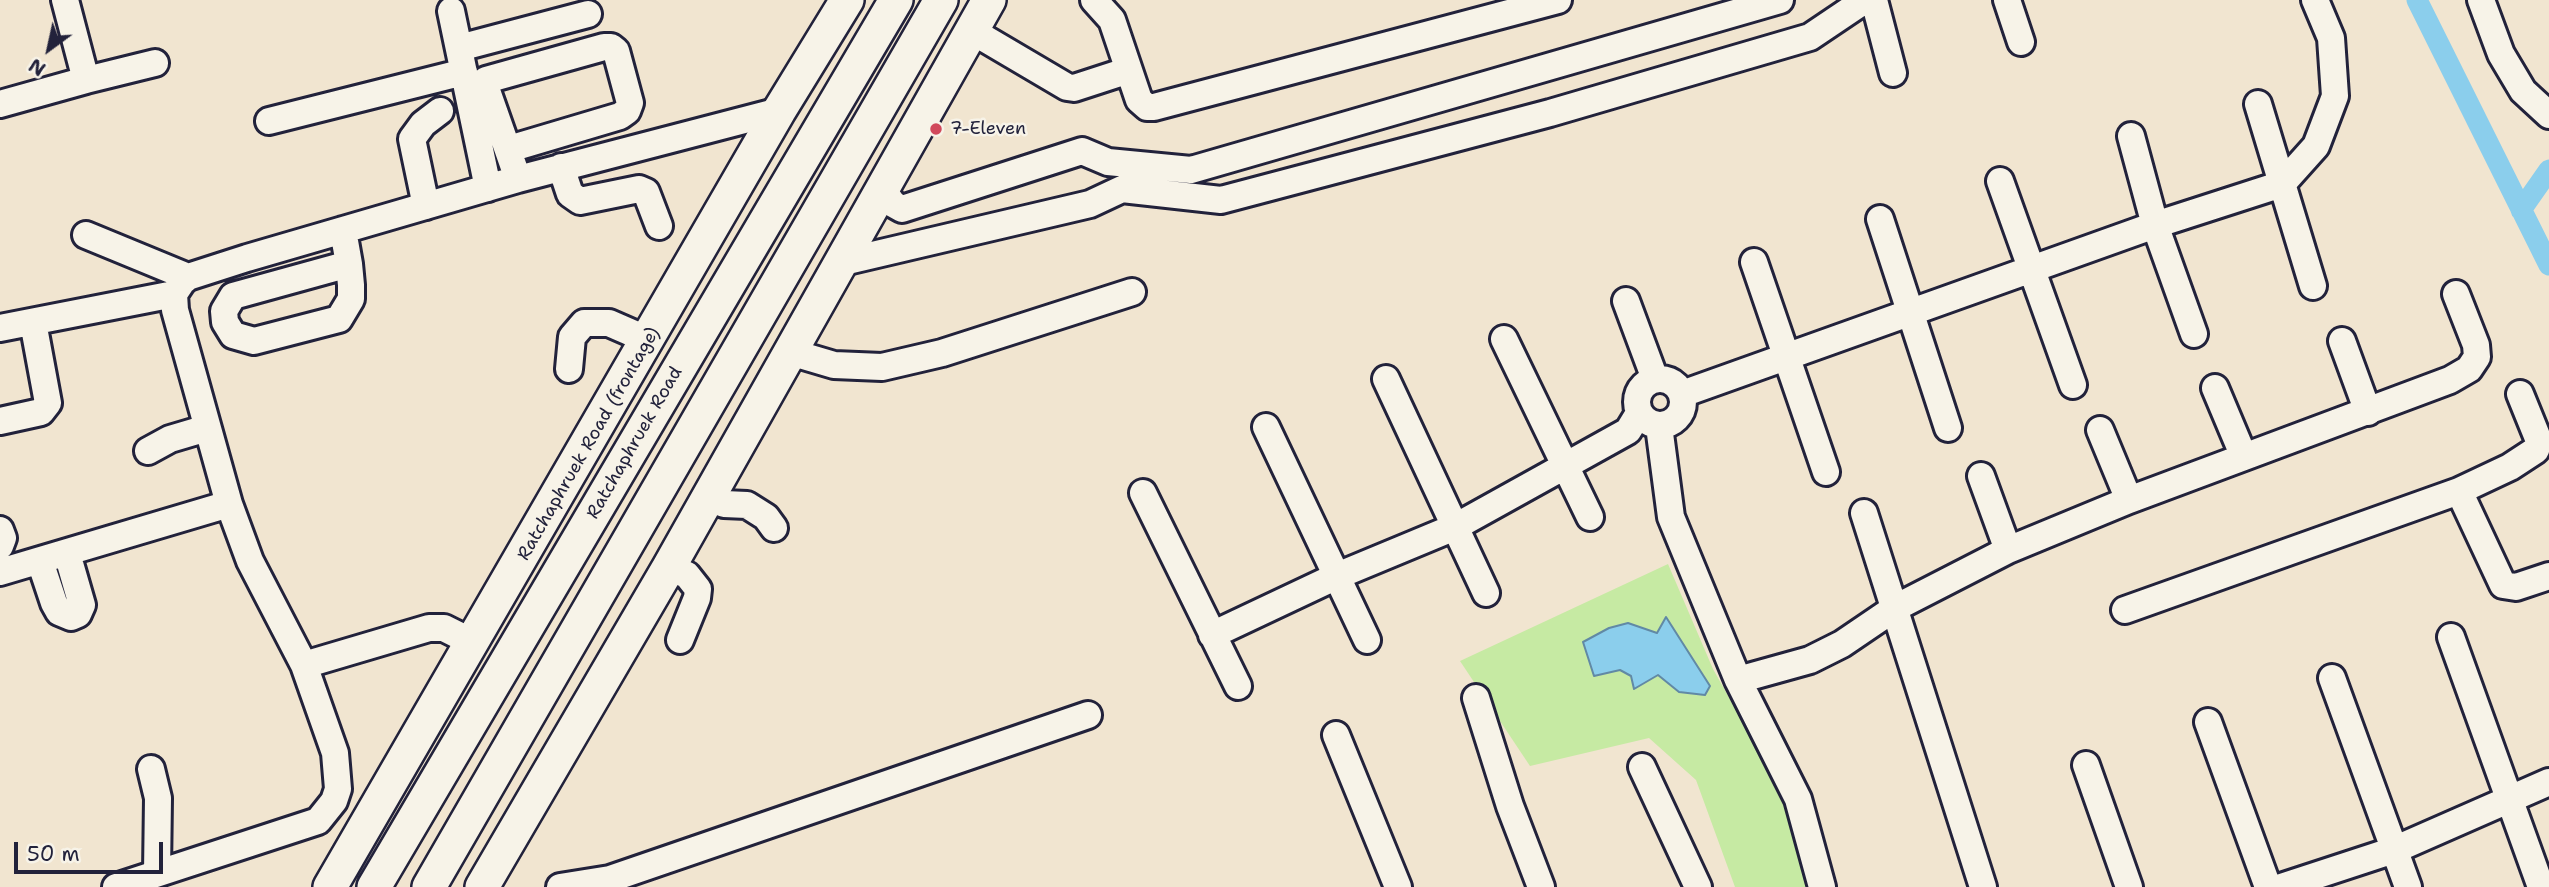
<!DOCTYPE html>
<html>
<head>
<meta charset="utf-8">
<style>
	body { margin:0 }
	#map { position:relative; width:2549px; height:887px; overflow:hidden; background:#f1e5d0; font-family:"Shantell Sans",sans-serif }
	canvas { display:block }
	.north { position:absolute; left:14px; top:14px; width:70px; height:70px; -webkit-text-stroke:5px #f7f3e8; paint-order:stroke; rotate:213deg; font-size:19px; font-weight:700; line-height:28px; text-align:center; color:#22223b }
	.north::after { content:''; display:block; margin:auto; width:24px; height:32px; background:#22223b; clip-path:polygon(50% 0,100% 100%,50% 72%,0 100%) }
	.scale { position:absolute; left:14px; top:842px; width:149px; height:32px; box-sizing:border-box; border:4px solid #22223b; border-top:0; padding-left:9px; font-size:21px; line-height:24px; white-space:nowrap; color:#22223b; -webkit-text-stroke:5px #f7f3e8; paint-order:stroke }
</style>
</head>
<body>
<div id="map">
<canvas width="2549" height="887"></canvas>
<div class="north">N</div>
<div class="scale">50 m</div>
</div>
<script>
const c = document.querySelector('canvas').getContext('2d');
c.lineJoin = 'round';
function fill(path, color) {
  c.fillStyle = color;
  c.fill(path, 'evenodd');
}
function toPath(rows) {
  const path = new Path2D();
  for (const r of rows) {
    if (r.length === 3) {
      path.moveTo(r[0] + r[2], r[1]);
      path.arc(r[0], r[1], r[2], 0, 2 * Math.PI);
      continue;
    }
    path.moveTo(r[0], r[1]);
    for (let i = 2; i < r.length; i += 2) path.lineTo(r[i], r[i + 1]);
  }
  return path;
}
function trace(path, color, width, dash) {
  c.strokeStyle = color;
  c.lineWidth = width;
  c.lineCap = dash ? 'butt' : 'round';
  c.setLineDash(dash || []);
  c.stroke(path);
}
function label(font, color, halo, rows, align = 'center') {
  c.font = font + ' "Shantell Sans",sans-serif';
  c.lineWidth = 5;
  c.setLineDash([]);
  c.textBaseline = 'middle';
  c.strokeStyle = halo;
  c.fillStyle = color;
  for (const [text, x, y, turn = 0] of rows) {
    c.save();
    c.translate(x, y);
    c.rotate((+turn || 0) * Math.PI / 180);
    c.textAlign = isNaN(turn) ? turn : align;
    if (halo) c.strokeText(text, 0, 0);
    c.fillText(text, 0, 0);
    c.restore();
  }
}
fill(toPath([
	[1668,564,1713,669,1771,772,1805,846,1814,887,1735,887,1696,780,1649,738,1530,766,1460,661]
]), '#c6eaa3');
const water = toPath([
	[1666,617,1710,686,1705,695,1679,692,1658,675,1634,689,1631,676,1620,670,1594,676,1583,642,1609,628,1628,623,1657,633,1666,617]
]);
fill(water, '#8bceec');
trace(water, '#6189a5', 2);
trace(toPath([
	[2417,0,2549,265],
	[2521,210,2549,170]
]), '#8bceec', 21);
const minor = toPath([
	[1094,0,1112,20,1139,100,1147,107,1154,107,1558,0],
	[1874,0,1893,73],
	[2007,0,2021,42],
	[2481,0,2501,54,2523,91,2549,115],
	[451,11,488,188],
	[972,31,1067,87,1074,88,1117,74],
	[459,48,588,14],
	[86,80,155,63],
	[0,104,86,80,65,0],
	[2258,104,2313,286],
	[269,121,464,72],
	[2131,136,2155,225,2194,334],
	[509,149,620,116,627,111,630,103,616,51,611,47,604,47,486,80,485,85,518,179],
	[561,167,570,194,580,201,639,189,646,192,659,226],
	[2000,181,2073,385],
	[883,190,893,204,902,209,1082,151,1108,162,1191,170,1780,0],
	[426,206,412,139,423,124,440,111],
	[1880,219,1948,428],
	[343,230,349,264,351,285,351,299,339,319,254,341,233,335,225,322,224,311,233,296,349,264],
	[86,235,188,277],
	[843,262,1090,204,1122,189,1221,200,1550,113,1810,37,1865,0],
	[1754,262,1826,472],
	[1626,301,1655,379],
	[0,328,174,294],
	[1504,339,1590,517],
	[2342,341,2368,412],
	[790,352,834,365,882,367,942,353,1132,292],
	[569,369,572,337,584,323,609,323,648,340],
	[1660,402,23],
	[1386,379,1486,593],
	[2215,388,2244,457],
	[1682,394,2155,225,2282,184,2316,146,2335,96,2331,38,2315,0],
	[0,421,41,412,48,403,33,322],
	[1659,426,1671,517,1738,680,1798,799,1822,887],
	[1266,427,1367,640],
	[2100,430,2129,500],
	[148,451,170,439,207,428],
	[1981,476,2008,550],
	[2459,491,2510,467,2536,450,2539,441,2520,394],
	[1143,493,1238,686],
	[706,497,724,504,747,505,766,517,774,528],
	[1864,513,1983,887],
	[0,530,3,538,0,546],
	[40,561,54,603,59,612,71,617,78,614,82,605,67,553],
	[669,567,687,575,698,589,697,598,680,640],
	[0,572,229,504],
	[2125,610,2459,491,2503,585,2516,587,2549,576],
	[1212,635,1337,576,1455,527,1628,431,1639,413],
	[2451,637,2541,887],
	[304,665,429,628,444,628,474,643],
	[2332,678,2408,887],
	[1738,680,1810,660,1842,644,1895,608,2008,550,2129,500,2450,380,2469,369,2477,357,2476,345,2456,294],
	[1476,698,1510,806,1541,887],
	[2208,722,2268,887],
	[1336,735,1398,887],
	[2086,765,2129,887],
	[1642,767,1698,887],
	[151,769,158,798,157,873],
	[116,887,318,821,334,801,338,789,335,753,304,665,250,561,229,504,175,310,174,294,182,282,188,277,247,258,518,179,779,111],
	[560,887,610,879,1088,715],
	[2281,887,2394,850,2549,782]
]);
const major = toPath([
	[330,887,779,111,847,0],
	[374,887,896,0],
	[429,887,941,0],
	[482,887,669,567,989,0]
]);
trace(minor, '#22223b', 32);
trace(major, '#22223b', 38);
trace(minor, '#f7f3e8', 26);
trace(major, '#f7f3e8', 33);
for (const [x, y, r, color] of [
	[936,129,7,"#d1495b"]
]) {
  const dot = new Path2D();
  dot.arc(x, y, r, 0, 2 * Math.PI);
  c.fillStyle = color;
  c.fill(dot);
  trace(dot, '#f7f3e8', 2.5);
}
label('18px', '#22223b', '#f7f3e8', [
	["7-Eleven",950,129]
], 'left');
label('18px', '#22223b', '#f7f3e8', [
	["Ratchaphruek Road",635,443,-60],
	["Ratchaphruek Road (frontage)",589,444,-60]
]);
</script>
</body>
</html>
